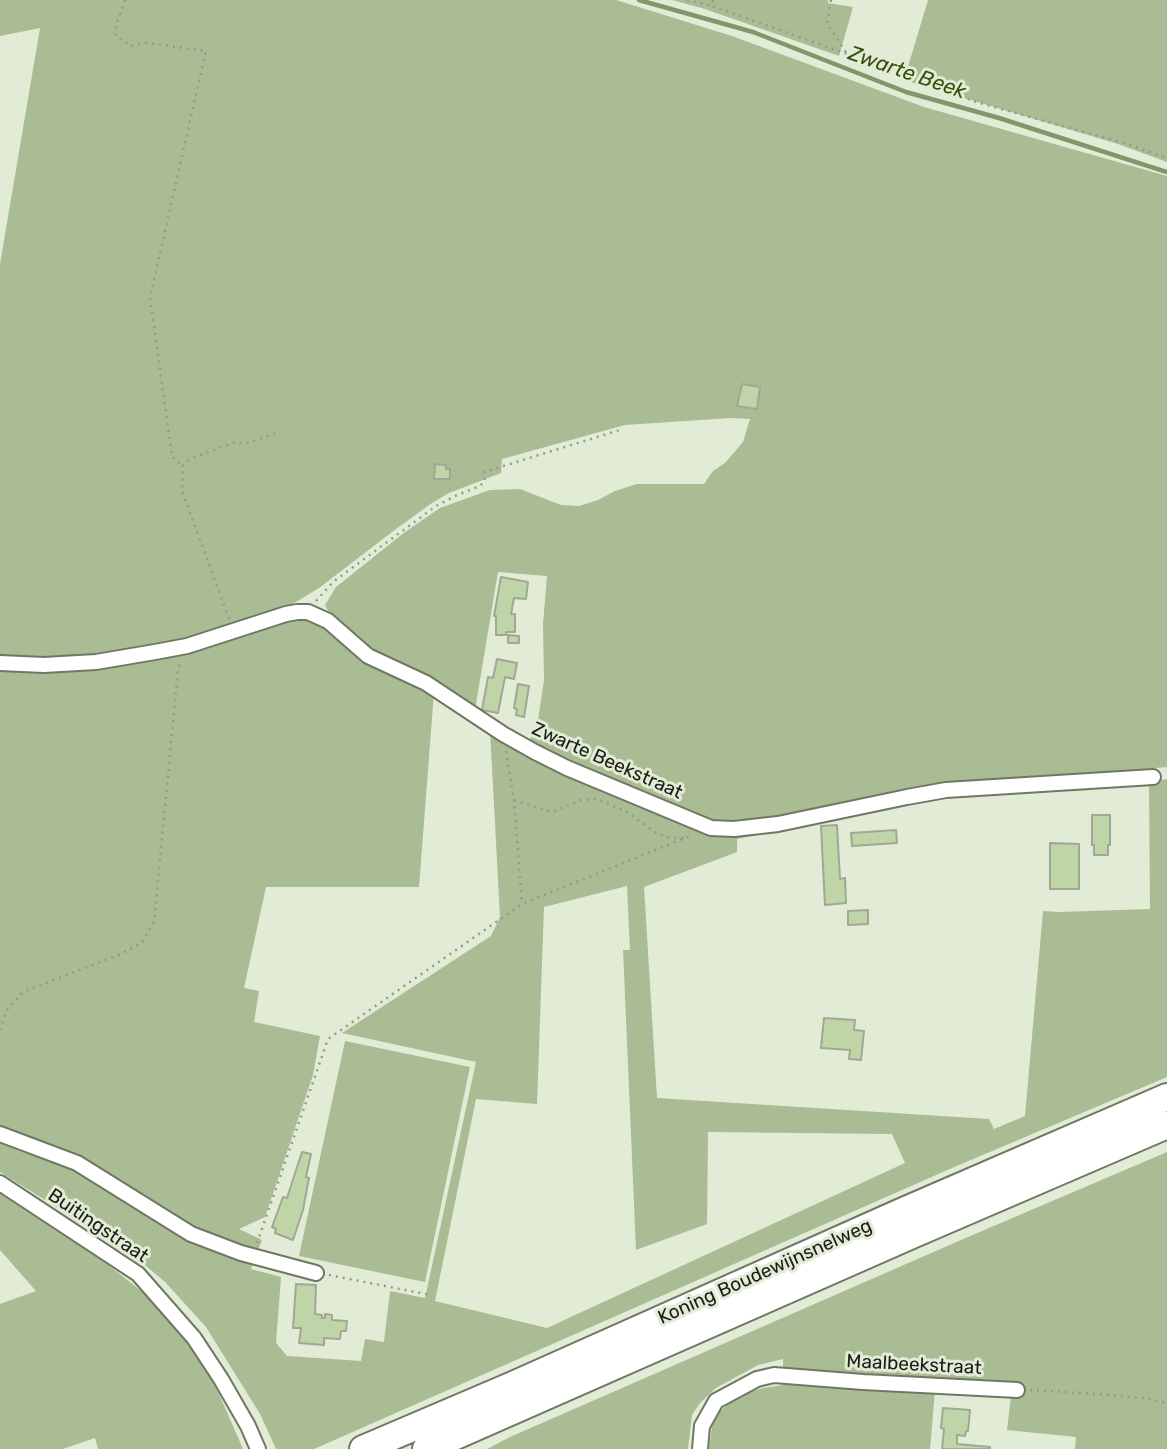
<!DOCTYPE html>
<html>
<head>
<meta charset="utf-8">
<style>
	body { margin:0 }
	canvas { display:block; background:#e1ebd5 }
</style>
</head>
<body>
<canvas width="1167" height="1449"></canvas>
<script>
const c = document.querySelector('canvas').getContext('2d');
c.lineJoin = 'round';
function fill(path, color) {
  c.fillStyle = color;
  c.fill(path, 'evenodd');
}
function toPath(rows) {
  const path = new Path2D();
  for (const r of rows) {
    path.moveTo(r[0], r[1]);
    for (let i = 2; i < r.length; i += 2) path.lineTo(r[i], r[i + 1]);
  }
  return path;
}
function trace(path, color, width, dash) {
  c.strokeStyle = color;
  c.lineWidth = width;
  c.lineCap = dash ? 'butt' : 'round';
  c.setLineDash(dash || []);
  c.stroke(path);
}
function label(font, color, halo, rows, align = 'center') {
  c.font = font + ' Rubik,sans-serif';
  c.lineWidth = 6;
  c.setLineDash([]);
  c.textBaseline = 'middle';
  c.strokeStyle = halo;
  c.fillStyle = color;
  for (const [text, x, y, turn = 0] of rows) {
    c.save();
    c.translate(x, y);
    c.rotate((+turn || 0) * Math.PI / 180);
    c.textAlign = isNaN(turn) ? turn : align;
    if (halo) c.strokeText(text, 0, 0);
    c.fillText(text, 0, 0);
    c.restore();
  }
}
fill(toPath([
	[0,0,616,0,732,36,924,107,1167,176,1167,767,1086,774,1087,790,933,797,933,788,880,795,883,809,737,839,737,852,644,887,657,1098,989,1119,994,1129,1025,1116,1043,911,1059,912,1150,909,1149,782,1167,779,1167,1077,952,1168,314,1449,276,1449,260,1414,206,1327,165,1282,132,1254,0,1172,0,669,54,671,302,618,317,620,434,692,419,887,266,887,244,988,259,991,254,1022,320,1036,313,1075,265,1217,239,1229,262,1240,251,1269,281,1277,276,1343,287,1356,361,1361,365,1339,384,1342,390,1291,425,1298,476,1062,342,1033,491,936,500,917,490,730,528,744,538,720,544,680,543,624,547,576,498,572,475,710,367,648,331,616,325,605,336,587,405,532,440,508,490,490,520,489,561,505,579,506,598,500,615,491,637,484,704,484,713,471,725,463,743,442,750,419,731,418,625,425,502,459,501,473,449,493,432,503,396,529,319,588,291,605,262,618,183,640,145,648,73,657,23,659,0,657,0,264,40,28,0,36],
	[627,886,630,950,623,950,636,1250,707,1224,708,1132,892,1134,905,1163,547,1328,435,1301,476,1099,537,1104,544,907],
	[672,0,828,0,828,3,853,7,839,56,705,9],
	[928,0,1167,0,1167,162,1118,144,904,80],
	[345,1041,470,1067,425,1282,299,1256],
	[1167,1152,1167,1449,1075,1449,1076,1437,1007,1430,1011,1396,935,1390,930,1449,709,1449,712,1426,718,1413,733,1400,747,1393,763,1388,783,1385,783,1359,758,1365,716,1388,700,1403,692,1415,688,1449,487,1449,510,1437,961,1240],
	[0,1193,107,1264,140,1290,181,1333,212,1378,243,1449,98,1449,95,1438,63,1449,0,1449,0,1304,36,1291,0,1250]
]), '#a9bc93');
trace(toPath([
	[639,0,753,32,906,92,999,118,1167,172]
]), '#83966b', 4.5);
const building = toPath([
	[742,384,760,387,757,409,737,406,742,384],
	[435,464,446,465,446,469,450,469,450,479,434,479,435,464],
	[501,577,528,582,526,599,514,598,511,614,515,614,515,632,506,632,506,635,496,635,496,616,494,616,501,577],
	[508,635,519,636,519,643,508,643,508,635],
	[497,659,517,663,514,679,505,677,498,713,482,710,488,677,493,678,497,659],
	[518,684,529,686,524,717,516,715,517,709,514,708,518,684],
	[1092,815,1110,815,1110,845,1108,845,1108,855,1094,855,1094,845,1092,845,1092,815],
	[837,825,840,879,845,878,846,903,825,905,821,826,837,825],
	[896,830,897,843,852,846,851,833,896,830],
	[1050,843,1079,844,1079,889,1050,889,1050,843],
	[868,910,868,924,848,925,848,911,868,910],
	[824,1018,855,1020,854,1030,864,1031,861,1060,849,1059,850,1050,821,1048,824,1018],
	[302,1152,311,1154,306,1177,309,1178,303,1210,293,1240,275,1233,276,1229,272,1227,283,1197,287,1198,302,1152],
	[296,1284,316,1285,315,1314,322,1315,322,1318,325,1318,325,1314,332,1315,332,1320,347,1321,346,1331,341,1331,340,1339,324,1338,324,1345,299,1343,301,1328,293,1328,296,1284],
	[943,1408,970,1410,968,1431,966,1431,965,1436,957,1435,957,1444,990,1447,990,1449,942,1449,944,1429,941,1428,943,1408]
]);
fill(building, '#c0d5a7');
trace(building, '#9fa894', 2);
const minor = toPath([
	[0,663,44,665,96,662,155,652,187,646,286,614,297,612,308,612,328,621,368,656,426,683,503,734,535,752,567,768,711,828,734,829,778,824,907,797,946,790,1153,777],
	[0,1134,77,1163,191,1234,241,1253,316,1273],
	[0,1183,138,1274,194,1338,221,1379,248,1426,258,1449],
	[700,1449,702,1426,716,1401,757,1379,774,1375,863,1382,1017,1390]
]);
const motorway = toPath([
	[363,1449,513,1385,901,1212,1167,1097],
	[426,1449,914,1234,1167,1125]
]);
trace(minor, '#6f7864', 18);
trace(motorway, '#6f7864', 30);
trace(toPath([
	[125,0,116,25,116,36,131,46,147,43,206,51,150,297,172,456,183,466],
	[687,0,712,6],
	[713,0,712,6,847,54],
	[831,0,827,23,847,54,909,79,983,104,1124,143,1167,158],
	[316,601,333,582,436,506,457,495,480,486,485,481,484,472,623,429],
	[229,619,182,491,183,466,190,459,235,442,247,443,279,432],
	[506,751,514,800,522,904],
	[514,800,552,812,581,800,597,799,627,812,658,834,670,838,685,838],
	[0,1030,7,1010,23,992,121,954,142,943,154,922,178,670,181,662],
	[257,1243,328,1039,522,904,690,836],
	[329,1275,431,1295],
	[1030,1390,1096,1394,1145,1398,1167,1403]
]), '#939b8b', 2.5, [2, 5]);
trace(minor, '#fff', 14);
trace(motorway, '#fff', 26);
label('19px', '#1a1d16', '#e1ebd5', [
	["Zwarte Beekstraat",607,761,24],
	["Buitingstraat",98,1226,34],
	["Koning Boudewijnsnelweg",765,1272,-24],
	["Maalbeekstraat",914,1365,3]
]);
label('italic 21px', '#39500c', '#e1ebd5', [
	["Zwarte Beek",907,73,19]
]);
</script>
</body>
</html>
